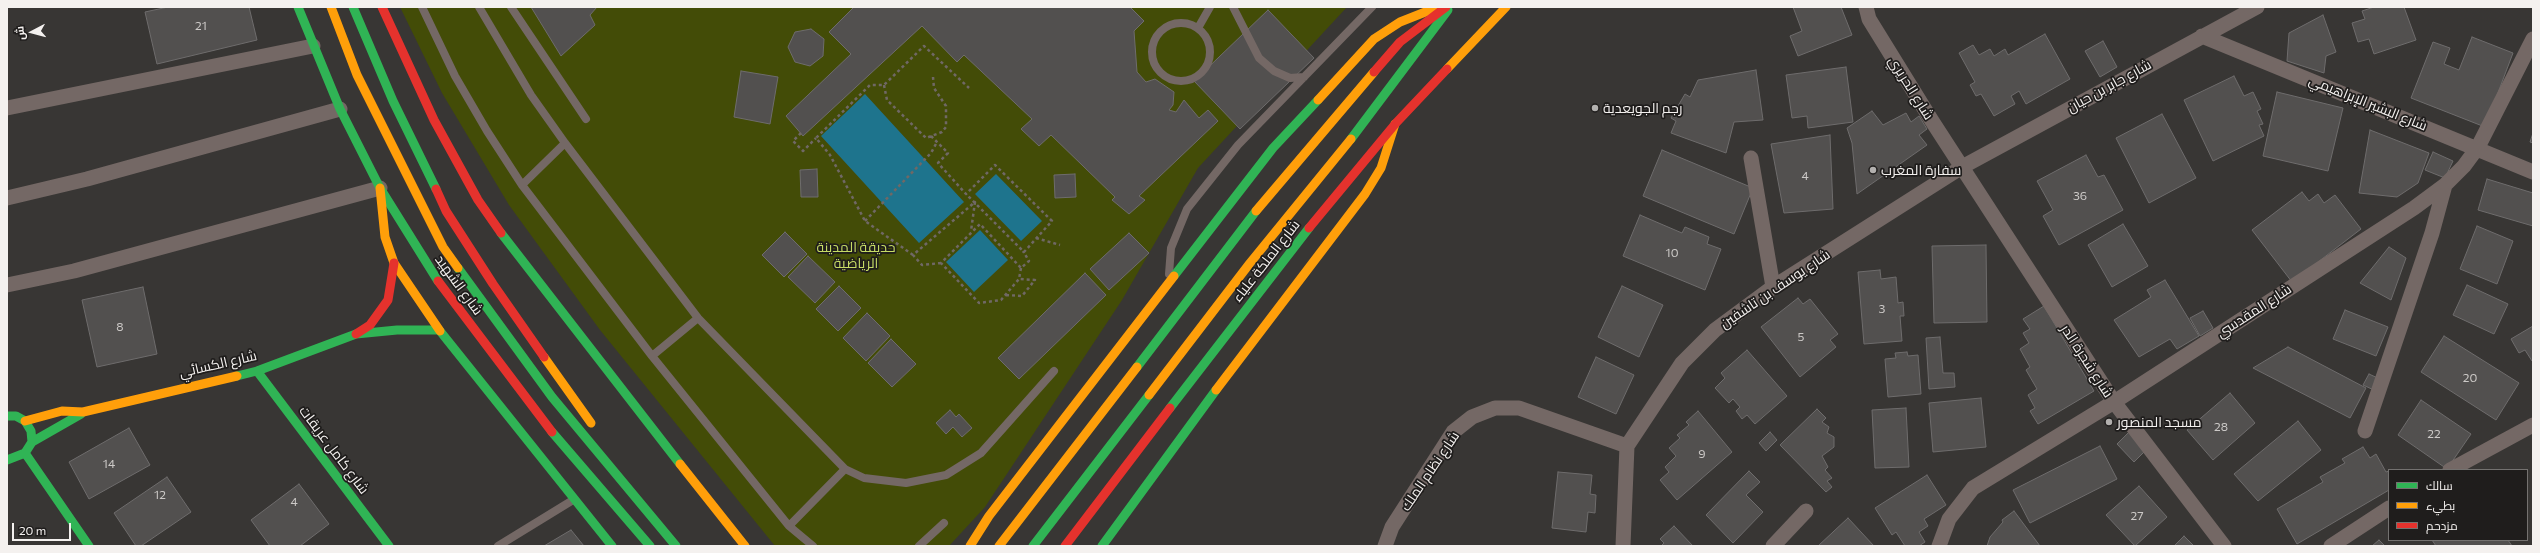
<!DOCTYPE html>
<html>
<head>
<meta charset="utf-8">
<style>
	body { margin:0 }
	#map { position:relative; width:2540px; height:553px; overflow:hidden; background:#383634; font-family:Commissioner,Cairo,sans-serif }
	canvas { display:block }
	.frame { position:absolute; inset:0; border:8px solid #f4f1ef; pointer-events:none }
	.legend { position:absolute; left:2388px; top:469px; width:140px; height:72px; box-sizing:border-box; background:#1f1d1c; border:1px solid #747270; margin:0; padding:5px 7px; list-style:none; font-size:12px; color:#f4f1ef }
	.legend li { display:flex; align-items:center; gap:8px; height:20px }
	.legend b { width:20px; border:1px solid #747270 }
	.north { position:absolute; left:12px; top:12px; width:40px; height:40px; -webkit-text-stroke:3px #1f1d1c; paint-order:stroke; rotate:264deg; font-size:11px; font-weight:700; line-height:16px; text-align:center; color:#f4f1ef }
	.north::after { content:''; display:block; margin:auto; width:14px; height:18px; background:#f4f1ef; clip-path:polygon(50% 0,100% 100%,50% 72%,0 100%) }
	.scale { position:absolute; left:12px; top:523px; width:59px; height:18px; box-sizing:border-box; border:2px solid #f4f1ef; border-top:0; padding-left:5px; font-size:12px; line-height:14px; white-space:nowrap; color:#f4f1ef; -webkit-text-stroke:3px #1f1d1c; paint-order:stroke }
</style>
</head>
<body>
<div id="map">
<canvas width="2540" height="553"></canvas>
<div class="frame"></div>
<ul class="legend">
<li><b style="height:5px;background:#30b455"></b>سالك</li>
<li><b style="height:5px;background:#ff9f0a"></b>بطيء</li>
<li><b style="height:5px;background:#e5322d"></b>مزدحم</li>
</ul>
<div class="north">ش</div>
<div class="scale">20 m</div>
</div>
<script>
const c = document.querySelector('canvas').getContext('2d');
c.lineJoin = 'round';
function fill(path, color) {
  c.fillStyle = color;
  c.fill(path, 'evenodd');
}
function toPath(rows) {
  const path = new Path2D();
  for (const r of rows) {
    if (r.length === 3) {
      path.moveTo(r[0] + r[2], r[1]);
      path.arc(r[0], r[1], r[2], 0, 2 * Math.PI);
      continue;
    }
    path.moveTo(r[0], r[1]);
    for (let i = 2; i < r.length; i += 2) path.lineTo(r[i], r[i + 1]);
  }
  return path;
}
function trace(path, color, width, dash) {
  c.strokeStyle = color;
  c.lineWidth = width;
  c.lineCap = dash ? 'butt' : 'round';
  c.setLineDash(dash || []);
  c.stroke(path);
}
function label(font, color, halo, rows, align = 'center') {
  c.font = font + ' Commissioner,Cairo,sans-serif';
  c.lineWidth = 3.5;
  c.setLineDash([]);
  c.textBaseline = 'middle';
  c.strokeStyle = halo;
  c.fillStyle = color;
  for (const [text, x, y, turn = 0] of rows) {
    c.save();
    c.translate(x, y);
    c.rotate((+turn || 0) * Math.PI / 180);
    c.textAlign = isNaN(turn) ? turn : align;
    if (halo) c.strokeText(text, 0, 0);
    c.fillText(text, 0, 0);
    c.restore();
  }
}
fill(toPath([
	[400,7,1347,7,1198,168,1122,300,985,507,949,546,775,546,600,330,509,205,442,93]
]), '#434c07');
fill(toPath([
	[865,94,964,202,919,243,821,136],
	[996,174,1042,221,1021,241,975,194],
	[980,230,1008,260,974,292,946,262]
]), '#1e748d');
const building = toPath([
	[168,7,249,7,257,40,157,64,145,12,168,7],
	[531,7,597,7,590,15,595,25,561,56,531,7],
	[854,7,1130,7,1144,21,1134,31,1137,72,1146,82,1155,79,1174,92,1173,105,1169,110,1176,112,1184,100,1199,118,1208,110,1218,121,1139,196,1145,200,1129,214,1112,200,1115,197,1051,135,1039,146,1021,129,1032,119,964,55,957,62,922,26,803,136,786,116,851,54,829,32,854,7],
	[1793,7,1841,7,1852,35,1798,56,1790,36,1802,31,1793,7],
	[2374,7,2404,7,2416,40,2374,54,2369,39,2358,42,2352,23,2365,19,2362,11,2374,7],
	[1268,10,1314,58,1240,129,1194,81,1268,10],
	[2323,15,2336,52,2326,56,2324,73,2287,61,2289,33,2323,15],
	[811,29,824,39,823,56,810,66,795,62,788,47,795,32,811,29],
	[2045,34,2070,79,2026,104,2019,91,2011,96,2015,104,1994,116,1981,94,1976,96,1970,85,1975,82,1959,53,1973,45,1979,55,1990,49,1994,56,2005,49,2008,55,2045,34],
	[2472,37,2513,53,2485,127,2411,98,2433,42,2450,48,2444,64,2459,70,2472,37],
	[2103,41,2117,67,2100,77,2085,51,2103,41],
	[1846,67,1853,122,1808,128,1807,116,1792,118,1786,75,1846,67],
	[1756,70,1763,120,1734,122,1726,153,1671,133,1676,121,1671,118,1685,94,1690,97,1698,80,1756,70],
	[741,71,778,77,770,124,734,117,741,71],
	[2234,76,2244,96,2253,92,2261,109,2257,111,2263,124,2259,125,2264,136,2213,161,2184,100,2234,76],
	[2277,92,2343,108,2328,171,2263,156,2277,92],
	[1872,111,1883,125,1906,113,1911,122,1919,116,1927,129,1919,135,1927,145,1857,194,1852,143,1847,128,1872,111],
	[2162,114,2196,178,2149,203,2116,138,2162,114],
	[2370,130,2429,153,2418,183,2397,197,2359,193,2370,130],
	[2533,133,2533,143,2530,142,2533,133],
	[1830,135,1833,209,1784,213,1771,144,1830,135],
	[1662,150,1753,188,1734,234,1643,196,1662,150],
	[2433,152,2453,161,2445,178,2425,170,2433,152],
	[2086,155,2098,177,2104,175,2123,210,2059,245,2043,216,2053,210,2037,181,2086,155],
	[817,169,818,197,801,197,800,170,817,169],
	[1075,174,1076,197,1055,198,1054,175,1075,174],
	[2487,179,2533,193,2533,226,2478,210,2487,179],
	[2302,192,2309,201,2318,194,2324,203,2335,195,2361,229,2292,282,2252,230,2302,192],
	[1640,215,1682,233,1685,227,1709,237,1707,244,1721,249,1705,290,1623,256,1640,215],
	[2123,224,2148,266,2112,287,2088,245,2123,224],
	[2477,226,2513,241,2497,284,2460,269,2477,226],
	[785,232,807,254,784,277,762,255,785,232],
	[1129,233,1149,253,1109,290,1090,269,1129,233],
	[1986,245,1987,322,1934,323,1932,246,1986,245],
	[2389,247,2406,258,2391,300,2360,283,2389,247],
	[808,256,835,282,815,303,788,277,808,256],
	[1880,270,1881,279,1896,277,1898,303,1903,302,1904,316,1900,316,1902,341,1864,344,1858,272,1880,270],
	[1085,273,1106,295,1019,379,998,358,1085,273],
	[2165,280,2199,336,2177,349,2170,339,2139,357,2114,320,2151,297,2147,290,2165,280],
	[2467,285,2508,304,2494,334,2453,315,2467,285],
	[839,286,861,308,838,331,816,309,839,286],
	[1622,286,1663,305,1639,357,1598,337,1622,286],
	[143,287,157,354,97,367,82,300,143,287],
	[1798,298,1803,304,1810,299,1838,334,1830,340,1836,347,1800,377,1761,327,1798,298],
	[2044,306,2094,391,2038,424,2030,411,2035,408,2028,395,2037,389,2026,370,2030,367,2020,349,2029,343,2023,333,2030,329,2023,319,2044,306],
	[2345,310,2388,327,2376,356,2333,339,2345,310],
	[2203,311,2213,328,2200,336,2190,318,2203,311],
	[867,313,890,336,866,361,843,338,867,313],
	[2533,326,2533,360,2532,361,2525,350,2519,353,2511,339,2533,326],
	[2444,336,2519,383,2496,420,2421,372,2444,336],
	[1940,337,1943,373,1954,373,1955,387,1929,389,1926,338,1940,337],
	[891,339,916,364,892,387,868,363,891,339],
	[2288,347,2366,388,2350,418,2253,368,2288,347],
	[1747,350,1787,396,1755,424,1747,415,1742,419,1736,411,1740,407,1733,399,1729,403,1715,388,1725,378,1721,373,1747,350],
	[1907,352,1908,356,1918,355,1921,394,1888,397,1885,359,1896,358,1895,353,1907,352],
	[1596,357,1634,375,1616,414,1578,397,1596,357],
	[2369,374,2382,380,2376,391,2363,385,2369,374],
	[2230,393,2255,423,2213,460,2187,430,2230,393],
	[1981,398,1986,447,1933,452,1929,403,1981,398],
	[2421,400,2471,434,2447,469,2398,435,2421,400],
	[1906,408,1909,467,1875,468,1872,410,1906,408],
	[1817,409,1826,418,1822,422,1829,427,1827,433,1834,437,1834,447,1822,456,1828,467,1825,470,1832,478,1827,481,1832,487,1826,492,1780,445,1817,409],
	[950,410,956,417,959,414,972,428,962,437,953,427,946,434,936,423,950,410],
	[1698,411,1732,452,1677,500,1660,480,1669,472,1665,467,1676,456,1669,448,1680,438,1677,435,1689,425,1686,422,1698,411],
	[2298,421,2321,450,2258,501,2234,474,2298,421],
	[129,428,150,465,89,499,69,462,129,428],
	[2131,430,2148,448,2134,462,2117,444,2131,430],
	[1770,432,1777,440,1766,451,1759,443,1770,432],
	[2100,446,2117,479,2030,523,2013,490,2100,446],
	[2363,447,2370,458,2376,454,2386,472,2389,471,2389,490,2297,544,2277,509,2323,482,2320,477,2345,463,2342,459,2363,447],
	[1749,471,1760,482,1746,495,1763,512,1733,543,1706,515,1749,471],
	[1558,472,1592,475,1590,494,1596,495,1595,513,1588,512,1586,532,1552,528,1558,472],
	[1927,475,1946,505,1924,519,1928,526,1919,532,1925,542,1919,546,1905,546,1896,532,1892,535,1875,508,1927,475],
	[167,477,191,512,141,546,136,546,114,513,167,477],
	[299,484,329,524,300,546,270,546,251,520,299,484],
	[2139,486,2167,517,2135,546,2106,515,2139,486],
	[2014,511,2040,546,1987,546,1990,537,2003,522,2002,520,2014,511],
	[1848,518,1874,546,1818,546,1848,518],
	[1674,526,1693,546,1661,546,1664,543,1660,539,1674,526],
	[571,530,584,546,544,546,571,530],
	[2184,536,2194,546,2174,546,2184,536],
	[2379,540,2385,546,2372,546,2379,540],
	[2432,540,2508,540,2512,546,2436,546,2432,540]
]);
fill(building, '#52504f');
trace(building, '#6e6c6c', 1);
trace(toPath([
	[884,85,887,100,926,138,942,132,946,127,946,106,934,88,933,77],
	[801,133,793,141,803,151,816,138],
	[931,136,948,153,938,163,966,194,995,165,1052,221,1024,252,966,194],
	[865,221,931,153,937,142],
	[1036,238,1060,245],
	[913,255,865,221,830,155,816,138,870,85,884,85,924,46,969,88],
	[941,263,922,265,913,255,975,202,971,231],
	[1021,268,1019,279,1001,300,979,303,941,263,980,224,1021,268,1029,261,1023,251],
	[1006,295,1022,296,1035,280,1019,279]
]), '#706865', 2.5, [3, 3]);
trace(toPath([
	[422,7,455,76,487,131,522,185,652,356,789,526,813,546],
	[479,7,531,95,565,143,698,318,845,469,864,478,906,483,946,475,981,453,1054,371],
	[511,7,586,119],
	[1233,7,1259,58,1274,71,1290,78,1304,77],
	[1181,52,29],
	[1198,28,1210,7],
	[522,185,565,143],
	[1169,274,1171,248,1187,209,1238,145,1372,7],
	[652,356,698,318],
	[789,526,845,469],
	[498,546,573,500],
	[919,546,944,523]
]), '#746865', 8);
trace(toPath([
	[1866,7,1869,19,1932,121,2114,402,2224,546],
	[2202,36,2533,172],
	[7,108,313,46],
	[1751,158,1773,287],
	[7,198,87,179,340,109],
	[7,285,74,271,380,188],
	[2365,431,2432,233,2445,185],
	[2450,470,2533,425],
	[1385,546,1392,527,1453,432,1472,417,1495,408,1519,408,1627,446],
	[1623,546,1627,446,1682,363,1715,330,1773,287,1962,167,2257,7],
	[1773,546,1806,511],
	[1939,546,1949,519,1973,488,2114,402,2414,208,2445,185,2464,166,2478,147,2533,39],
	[2331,546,2389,508]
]), '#746865', 15);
trace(toPath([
	[298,7,340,109,380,188,438,281],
	[353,7,393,101,436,189],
	[1351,139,1448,10],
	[501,233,680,464],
	[458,268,552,397,676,546],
	[1174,276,1273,148,1318,100],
	[440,331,612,546],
	[1137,367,1256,211],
	[257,371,389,546],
	[237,376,257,371,356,334,397,330,439,330],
	[1170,408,1309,228],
	[7,416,16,416,25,421,31,431,32,442,25,453,7,460],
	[552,432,650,546],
	[32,442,81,414],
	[25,453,89,546],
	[1033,546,1149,395],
	[1102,546,1216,390]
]), '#30b455', 9);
trace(toPath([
	[331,7,357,75,443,247,458,268],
	[1447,69,1506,7],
	[1318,100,1374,39,1400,22,1438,7],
	[380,188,385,237,394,263,440,331],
	[1256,211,1374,72],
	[544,357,591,423],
	[1216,390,1365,194,1381,168,1395,124],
	[1149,395,1250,263,1351,139],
	[25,421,62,411,83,412,237,376],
	[680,464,745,546],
	[970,546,989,516,1174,276],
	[999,546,1137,367]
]), '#ff9f0a', 9);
trace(toPath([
	[382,7,434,120,478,200,501,233],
	[1374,72,1400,42,1446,7],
	[436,189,446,211,493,284,544,357],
	[1309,228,1396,123,1447,69],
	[438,281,552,432],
	[356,334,370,325,388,300,394,263],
	[1065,546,1170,408]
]), '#e5322d', 9);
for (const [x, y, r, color] of [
	[1595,108,4,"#b2b0ae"],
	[1873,170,4,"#b2b0ae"],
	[2109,422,4,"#b2b0ae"]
]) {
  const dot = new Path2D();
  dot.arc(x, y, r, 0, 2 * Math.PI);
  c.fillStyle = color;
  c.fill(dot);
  trace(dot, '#1f1d1c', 1.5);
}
label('12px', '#ccc9c7', null, [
	["21",201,26],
	["4",1805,176],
	["36",2080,196],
	["10",1672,253],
	["3",1882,309],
	["8",120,327],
	["5",1801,337],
	["20",2470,378],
	["28",2221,427],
	["22",2434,434],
	["9",1702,454],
	["14",109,464],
	["12",160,495],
	["4",294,502],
	["27",2137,516]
]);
label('14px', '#f4f1ef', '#1f1d1c', [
	["شارع جابر بن حيان",2109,86,-29],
	["شارع الحريري",1911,88,58],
	["شارع البشير الإبراهيمي",2368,103,22],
	["شارع الملكة علياء",1266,261,-52],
	["شارع الشهيد",459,285,54],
	["شارع يوسف بن تاشفين",1775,289,-34],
	["شارع المقدسي",2254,311,-33],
	["شارع شجرة الدر",2087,361,57],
	["شارع الكسائي",218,364,-13],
	["شارع كامل عريقات",334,450,53],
	["شارع نظام الملك",1430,471,-56]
]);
label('14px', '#f4f1ef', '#1f1d1c', [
	["رجم الجويعدية",1603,108],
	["سفارة المغرب",1881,170],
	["مسجد المنصور",2117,422]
], 'left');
label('14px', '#c6dc65', '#1f1d1c', [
	["حديقة المدينة",856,247],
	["الرياضية",856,263]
]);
</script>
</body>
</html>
